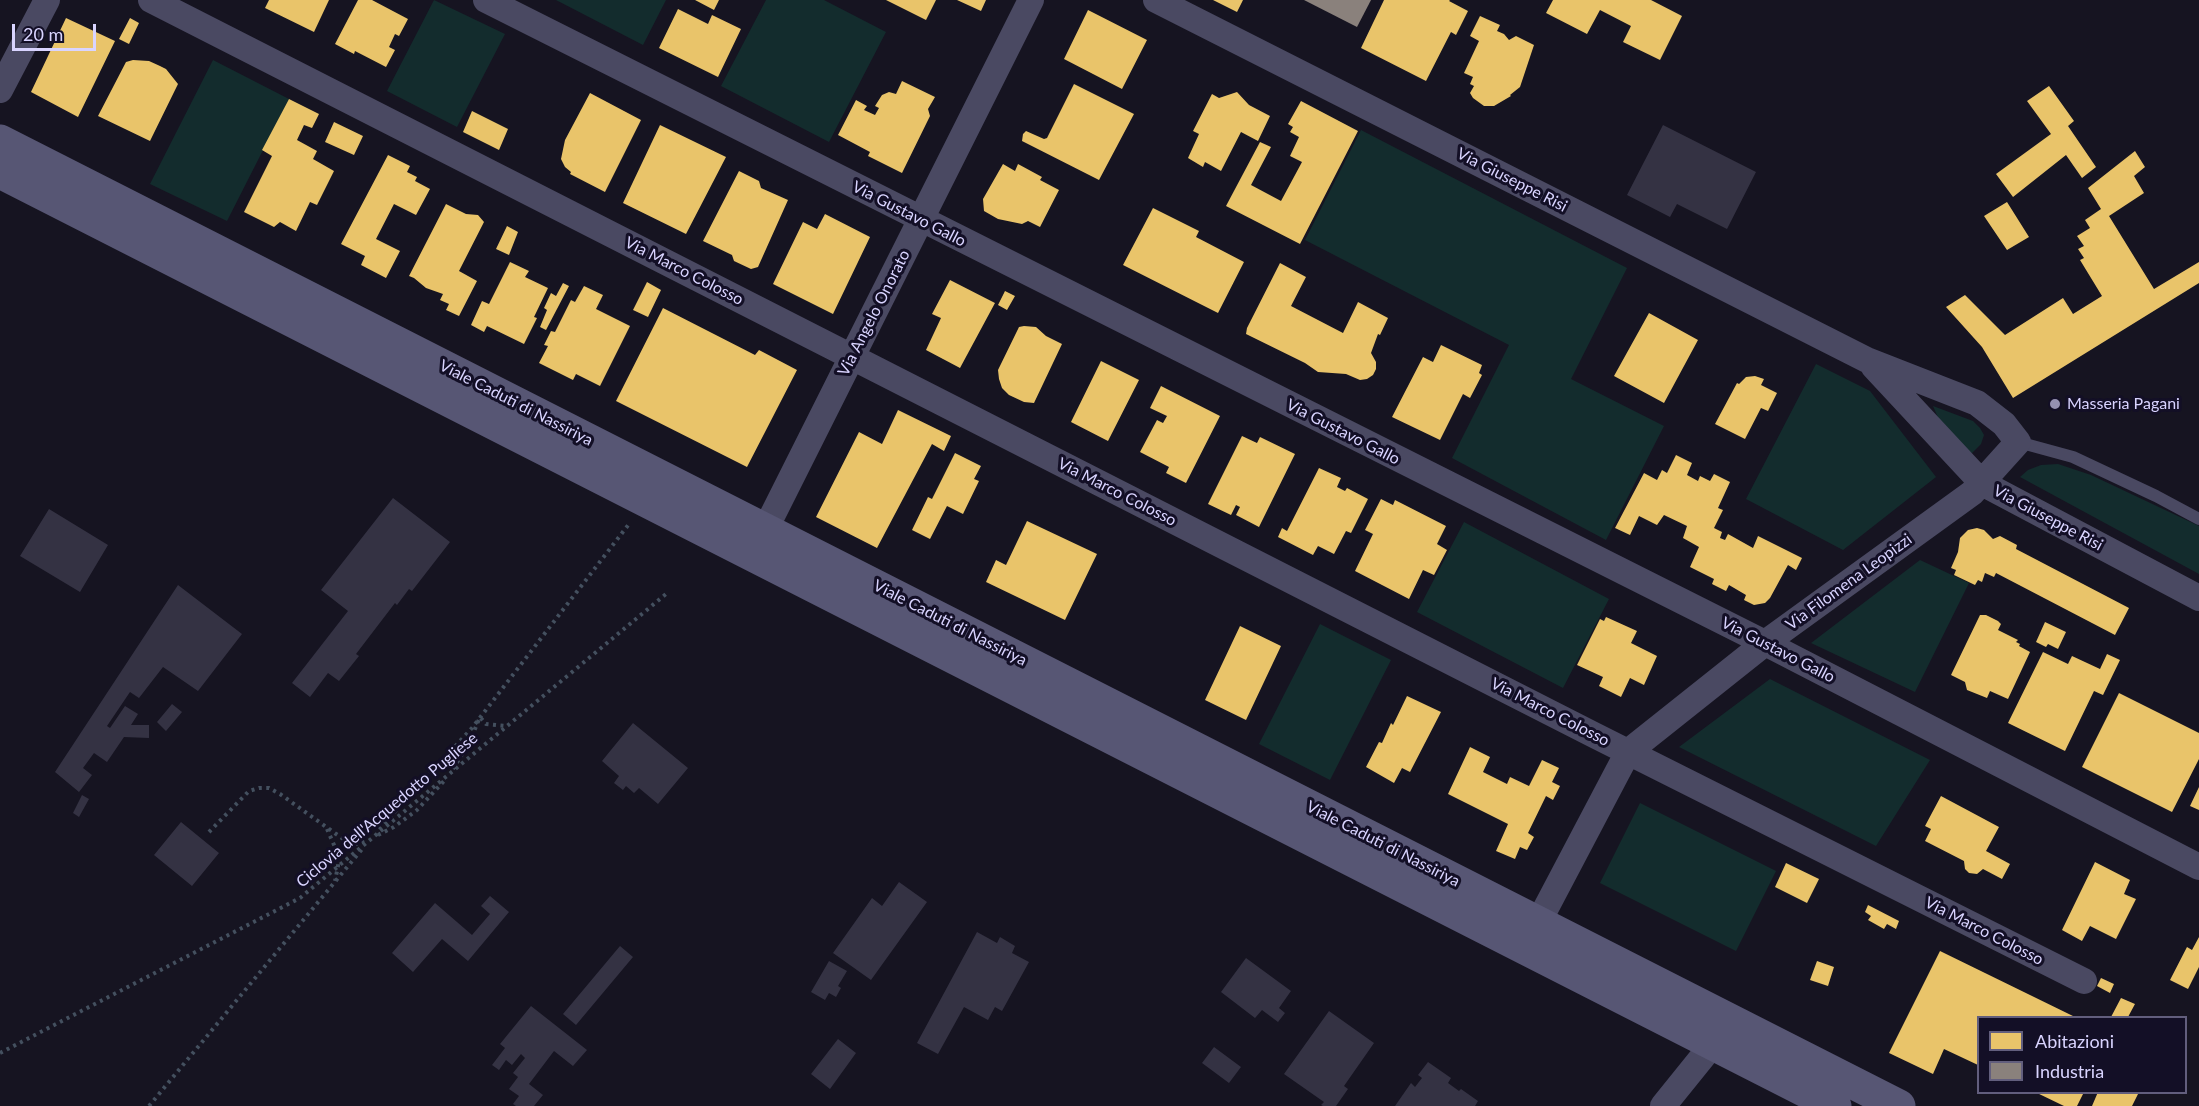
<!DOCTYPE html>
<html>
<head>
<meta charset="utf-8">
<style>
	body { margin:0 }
	#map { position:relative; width:2199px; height:1106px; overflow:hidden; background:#161421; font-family:Lato,sans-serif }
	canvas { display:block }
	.legend { position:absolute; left:1977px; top:1016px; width:210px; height:78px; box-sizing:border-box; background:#130f26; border:2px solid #625e7d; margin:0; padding:8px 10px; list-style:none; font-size:18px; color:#d9d4ff }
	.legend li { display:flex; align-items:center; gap:12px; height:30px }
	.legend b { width:30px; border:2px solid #625e7d }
	.scale { position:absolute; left:12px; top:24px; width:84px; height:27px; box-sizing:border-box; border:3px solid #d9d4ff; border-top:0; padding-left:8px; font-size:18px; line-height:21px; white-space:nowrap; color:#d9d4ff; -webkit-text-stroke:4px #130f26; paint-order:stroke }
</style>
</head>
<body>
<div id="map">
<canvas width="2199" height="1106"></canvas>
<ul class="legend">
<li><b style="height:16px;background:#e9c46a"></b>Abitazioni</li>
<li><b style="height:16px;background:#8a817c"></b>Industria</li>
</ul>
<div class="scale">20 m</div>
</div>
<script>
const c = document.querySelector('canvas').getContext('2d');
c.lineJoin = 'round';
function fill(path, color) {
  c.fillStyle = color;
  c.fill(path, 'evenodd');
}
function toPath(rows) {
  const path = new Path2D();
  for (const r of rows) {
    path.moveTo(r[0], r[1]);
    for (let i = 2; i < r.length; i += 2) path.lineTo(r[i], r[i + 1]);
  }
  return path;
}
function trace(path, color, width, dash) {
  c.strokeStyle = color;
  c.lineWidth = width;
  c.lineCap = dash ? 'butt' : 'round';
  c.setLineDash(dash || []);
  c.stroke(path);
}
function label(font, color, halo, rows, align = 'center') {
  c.font = font + ' Lato,sans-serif';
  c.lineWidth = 6;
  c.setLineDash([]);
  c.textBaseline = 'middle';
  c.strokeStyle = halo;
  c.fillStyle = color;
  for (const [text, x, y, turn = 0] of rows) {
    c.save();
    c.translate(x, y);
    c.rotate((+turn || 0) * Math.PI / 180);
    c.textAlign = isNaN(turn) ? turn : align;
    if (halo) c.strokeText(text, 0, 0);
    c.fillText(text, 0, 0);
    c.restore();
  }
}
fill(toPath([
	[434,0,505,34,457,127,387,91],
	[556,0,666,0,643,45],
	[766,0,824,0,886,32,829,142,721,86],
	[213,60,289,99,227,221,150,184],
	[1361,130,1627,268,1571,379,1664,426,1606,540,1452,458,1509,345,1305,240],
	[1816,364,1870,391,1936,477,1843,550,1746,499],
	[1933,406,1973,421,1980,428,1984,435,1981,444,1972,453,1967,451,1940,422],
	[2058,464,2091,475,2199,526,2199,574,2020,477,2028,470,2041,465],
	[1464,522,1609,599,1563,688,1417,612],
	[1920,560,1969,583,1915,692,1811,643],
	[1320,624,1391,660,1330,780,1259,744],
	[1770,679,1930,760,1876,846,1679,747],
	[1640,803,1776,871,1736,951,1600,883]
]), '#132c2d');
fill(toPath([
	[269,0,329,0,314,32,265,8],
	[358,0,372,0,408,19,399,36,395,34,389,47,395,50,386,67,355,51,354,54,335,44],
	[695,0,719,0,714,10],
	[886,0,936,0,926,20],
	[957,0,986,0,981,11],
	[1213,0,1243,0,1237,12],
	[1384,0,1450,0,1449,1,1468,11,1456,35,1451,32,1426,81,1361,48],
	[1553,0,1651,0,1682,16,1660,60,1623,42,1631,26,1600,10,1587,34,1546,13],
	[678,9,708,24,712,15,741,29,718,77,659,48],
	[1088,10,1147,40,1122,89,1064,59],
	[1480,16,1500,25,1497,31,1504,34,1509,40,1516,36,1534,45,1520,87,1510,95,1511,96,1494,106,1484,106,1473,98,1470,93,1474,86,1470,84,1473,77,1464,73,1479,41,1470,36],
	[66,18,115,41,78,117,31,92],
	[130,18,139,23,129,44,119,39],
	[133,60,149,61,160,66,166,69,178,84,150,141,98,116,126,62],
	[902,81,935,97,928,109,930,116,902,173,868,156,870,152,838,135,856,100,867,106,864,110,875,115,879,108,875,106,882,95,889,92,896,94],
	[1074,84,1134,114,1099,180,1022,141,1023,134,1026,131,1044,139,1047,138],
	[2049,86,2074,121,2068,126,2096,167,2082,178,2066,155,2013,197,1996,174,2051,134,2027,101],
	[1237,92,1249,105,1270,116,1258,141,1241,132,1221,171,1205,162,1203,167,1188,158,1199,134,1193,131,1212,94,1219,98],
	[590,93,641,120,605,192,570,174,571,172,565,167,561,159,565,140],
	[289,99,319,114,312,128,304,125,297,140,317,151,313,159,334,171,317,205,310,202,296,231,280,222,274,227,244,212,272,156,262,150],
	[1301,101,1358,131,1300,244,1226,206,1260,142,1271,147,1251,185,1281,201,1302,162,1290,156,1299,137,1290,132,1293,127,1288,124],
	[472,111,508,129,499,150,463,132],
	[334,122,363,136,354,155,325,142],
	[660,125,726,157,686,234,623,203],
	[2135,151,2145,167,2134,176,2144,193,2109,216,2154,289,2199,262,2199,283,2013,398,1982,347,1946,307,1965,295,2005,335,2063,298,2073,314,2102,296,2080,260,2084,258,2078,249,2084,246,2077,236,2090,228,2085,220,2101,209,2088,188],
	[388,155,410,166,407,172,417,177,415,181,430,189,416,215,394,204,376,239,400,251,386,278,361,265,365,256,341,244],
	[1003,164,1015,171,1018,164,1042,177,1040,180,1059,190,1040,227,1028,221,1022,224,998,219,984,211,983,199],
	[739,171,759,181,761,188,788,200,758,267,751,269,734,261,732,255,703,241],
	[2007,202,2029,237,2007,250,1984,216],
	[446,204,466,214,478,215,484,222,459,271,477,281,459,316,446,310,449,304,440,300,443,294,426,288,414,278,409,276],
	[1153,208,1199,231,1196,237,1244,262,1218,313,1123,265],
	[825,214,870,237,833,314,773,284,803,222,817,229],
	[507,226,518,232,509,255,496,249],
	[510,262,529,271,525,277,548,288,534,317,537,318,524,344,487,326,484,332,471,325,482,301,489,304],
	[1280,263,1306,277,1291,306,1343,333,1358,302,1388,318,1380,335,1378,334,1371,353,1376,362,1376,369,1373,375,1367,379,1360,380,1346,374,1318,372,1305,363,1246,334,1247,328],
	[950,280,995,303,960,368,926,350,941,318,932,314],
	[647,282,661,290,648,317,633,310],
	[563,283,569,286,546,330,540,327,547,310,544,308,551,293,556,296],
	[584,286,603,295,596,309,630,326,600,386,576,374,573,380,539,363,548,346,544,345,551,331,555,332,571,300,575,302],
	[1005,291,1015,296,1007,310,998,305],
	[663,308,755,355,759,350,797,370,747,467,616,401],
	[1649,313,1698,340,1664,403,1614,376],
	[1024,326,1036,327,1046,336,1062,344,1034,403,1024,402,1009,395,1002,388,999,379,998,370,1019,327],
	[1441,345,1482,365,1479,373,1482,375,1470,398,1463,394,1440,440,1392,417,1423,357,1433,362],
	[1101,361,1139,380,1108,441,1071,422],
	[1755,376,1764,379,1761,385,1777,393,1768,411,1761,408,1745,439,1715,424,1737,383,1739,384,1746,377],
	[1161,386,1220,416,1186,483,1166,473,1169,467,1140,452,1157,420,1163,423,1167,416,1150,408],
	[898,410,951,436,944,451,932,444,877,548,816,517,859,432,882,444],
	[1242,436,1257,443,1260,437,1295,454,1259,527,1236,515,1240,507,1236,505,1231,515,1208,504],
	[955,453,981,466,974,479,979,481,963,514,947,506,930,539,912,530,928,497,932,499],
	[1676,455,1692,463,1687,475,1698,481,1700,476,1710,481,1714,474,1730,482,1718,508,1723,510,1714,528,1722,532,1720,538,1725,540,1728,534,1753,548,1758,536,1802,558,1796,570,1788,565,1770,598,1765,603,1754,605,1744,600,1746,595,1729,585,1726,591,1712,584,1714,579,1690,567,1699,547,1683,538,1687,526,1664,515,1657,525,1639,516,1630,535,1615,528,1644,473,1657,480,1662,470,1667,473],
	[1319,468,1341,478,1337,487,1345,491,1347,488,1368,499,1351,533,1346,531,1334,554,1318,546,1313,555,1278,537,1282,528,1287,531],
	[1381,499,1393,505,1395,500,1446,526,1437,544,1447,550,1434,575,1423,570,1409,599,1355,571,1373,534,1365,530],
	[1027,521,1097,554,1065,620,986,582,996,560,1006,565],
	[1977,528,1984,530,1993,539,2000,536,2017,545,2016,549,2129,608,2115,635,1996,573,1994,577,1985,573,1982,582,1978,580,1975,585,1954,575,1956,570,1951,568,1958,552,1960,538,1968,530],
	[1980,615,1986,615,1998,621,2001,624,1998,630,2018,640,2016,642,2020,644,2019,646,2030,652,2008,699,1990,691,1987,698,1967,690,1965,682,1951,675],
	[1606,617,1637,631,1631,643,1657,656,1644,685,1630,678,1621,697,1599,686,1603,677,1577,665,1600,619,1604,621],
	[2045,622,2066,632,2058,649,2048,644,2046,647,2036,642],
	[1240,626,1281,646,1246,720,1205,700],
	[2043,652,2068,664,2072,656,2100,669,2107,654,2120,660,2103,695,2094,691,2065,751,2008,723],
	[2119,693,2199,733,2199,759,2172,812,2082,767],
	[1407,696,1441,712,1410,772,1402,768,1394,783,1366,767,1379,742,1382,743,1391,723,1393,725],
	[1470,747,1490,757,1483,772,1507,784,1510,777,1529,786,1542,760,1559,768,1552,782,1560,786,1553,800,1546,796,1528,833,1534,837,1527,850,1520,847,1515,859,1496,851,1508,824,1448,794],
	[2199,787,2199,810,2190,806],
	[1941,796,1999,827,1986,851,2010,864,2002,879,1983,869,1977,874,1969,873,1965,869,1964,861,1925,841,1931,829,1925,826],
	[2095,862,2130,880,2124,894,2136,899,2116,939,2090,926,2082,941,2062,930],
	[1786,863,1819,879,1807,903,1775,887],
	[1868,905,1899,921,1896,929,1887,924,1884,929,1868,920,1871,916,1865,912],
	[2199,937,2199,967,2188,989,2170,980,2187,947,2192,950],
	[1940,951,2075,1017,1978,1017,1978,1065,1944,1049,1933,1074,1889,1053],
	[1817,961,1834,967,1828,986,1810,980],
	[2101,978,2114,984,2110,993,2097,986],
	[2121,998,2135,1004,2128,1017,2111,1017],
	[2035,1092,2084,1092,2077,1106,2064,1106],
	[2098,1092,2139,1092,2132,1106,2092,1106]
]), '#e9c46a');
fill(toPath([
	[1304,0,1371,0,1357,27]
]), '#8a817c');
fill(toPath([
	[1663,125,1756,172,1727,229,1677,204,1670,217,1627,195],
	[393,498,450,542,412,591,409,589,397,605,395,603,356,654,359,656,339,681,328,673,310,697,292,683,348,611,321,590],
	[49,509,108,545,80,592,20,556],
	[178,585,242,634,198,691,163,667,139,698,130,692,107,726,110,728,125,706,138,714,131,725,149,725,149,738,124,737,107,762,94,753,83,768,92,775,79,792,55,772],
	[172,704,182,712,166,731,157,722],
	[633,723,688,768,658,804,639,788,634,793,626,786,623,790,614,783,619,776,602,761],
	[82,795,89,799,79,817,73,813],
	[181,822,219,853,192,886,154,855],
	[899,882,927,902,871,980,833,953,872,898,882,906],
	[490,896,509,912,468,961,442,939,413,972,392,953,435,903,472,935,490,914,481,906],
	[977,932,997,943,1000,937,1015,946,1012,953,1029,962,1002,1011,995,1007,988,1020,964,1007,938,1054,917,1043],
	[620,946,633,957,576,1025,563,1014],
	[1246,958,1291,991,1279,1008,1285,1013,1278,1022,1262,1010,1255,1018,1221,992],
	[829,961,847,971,838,986,841,988,836,997,829,993,825,1000,811,992],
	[531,1006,587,1050,573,1066,554,1051,529,1084,543,1095,534,1106,516,1106,513,1104,519,1096,509,1089,518,1077,513,1073,525,1058,521,1054,512,1065,506,1060,499,1070,492,1065,505,1048,500,1044],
	[1329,1011,1374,1043,1344,1086,1348,1089,1336,1106,1323,1106,1321,1105,1324,1102,1284,1074],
	[838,1039,856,1053,830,1089,811,1074],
	[1214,1047,1241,1067,1229,1083,1202,1063],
	[1428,1062,1451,1078,1448,1083,1459,1091,1461,1089,1478,1101,1475,1106,1395,1106,1411,1083,1415,1087,1422,1078,1418,1075]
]), '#343243');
trace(toPath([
	[453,769,469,743,480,717,486,724,506,726],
	[327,829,338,854,338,866,335,881],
	[379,829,472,728,629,524],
	[209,832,249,791,259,788,269,788,280,794,346,841,356,844,365,841],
	[378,835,394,827,417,810,445,780],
	[0,1053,300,898,666,594],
	[149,1106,363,848]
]), '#44505f', 4, [3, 4.5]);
trace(toPath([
	[2018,442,2073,457,2156,496,2199,519]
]), '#4a4962', 12);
trace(toPath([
	[151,0,1594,735,2084,981],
	[486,0,1765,643,2199,867],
	[1156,0,1867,360,1977,403,2004,424,2018,442,1972,493,1765,643,1628,752,1538,923],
	[0,90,47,0],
	[1874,367,1982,483,2199,598],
	[765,530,1031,0],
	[1663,1106,1713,1044]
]), '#4a4962', 26);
trace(toPath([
	[0,141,1899,1106],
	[0,172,1835,1106]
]), '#575674', 33);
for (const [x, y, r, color] of [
	[2055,404,6,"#9591b1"]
]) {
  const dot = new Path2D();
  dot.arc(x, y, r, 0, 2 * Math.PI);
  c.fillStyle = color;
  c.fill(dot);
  trace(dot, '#130f26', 2);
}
label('16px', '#d9d4ff', '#130f26', [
	["Via Giuseppe Risi",1512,180,27],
	["Via Gustavo Gallo",909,214,27],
	["Via Marco Colosso",684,271,27],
	["Via Angelo Onorato",874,313,-63],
	["Viale Caduti di Nassiriya",516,403,27],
	["Via Gustavo Gallo",1343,432,27],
	["Via Marco Colosso",1117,492,27],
	["Via Giuseppe Risi",2048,518,28],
	["Via Filomena Leopizzi",1849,582,-36],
	["Viale Caduti di Nassiriya",950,623,27],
	["Via Gustavo Gallo",1778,650,27],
	["Via Marco Colosso",1550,712,27],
	["Ciclovia dell'Acquedotto Pugliese",387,810,-40],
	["Viale Caduti di Nassiriya",1383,844,27],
	["Via Marco Colosso",1984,931,27]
]);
label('16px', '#d9d4ff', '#130f26', [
	["Masseria Pagani",2067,404]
], 'left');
</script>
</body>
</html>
